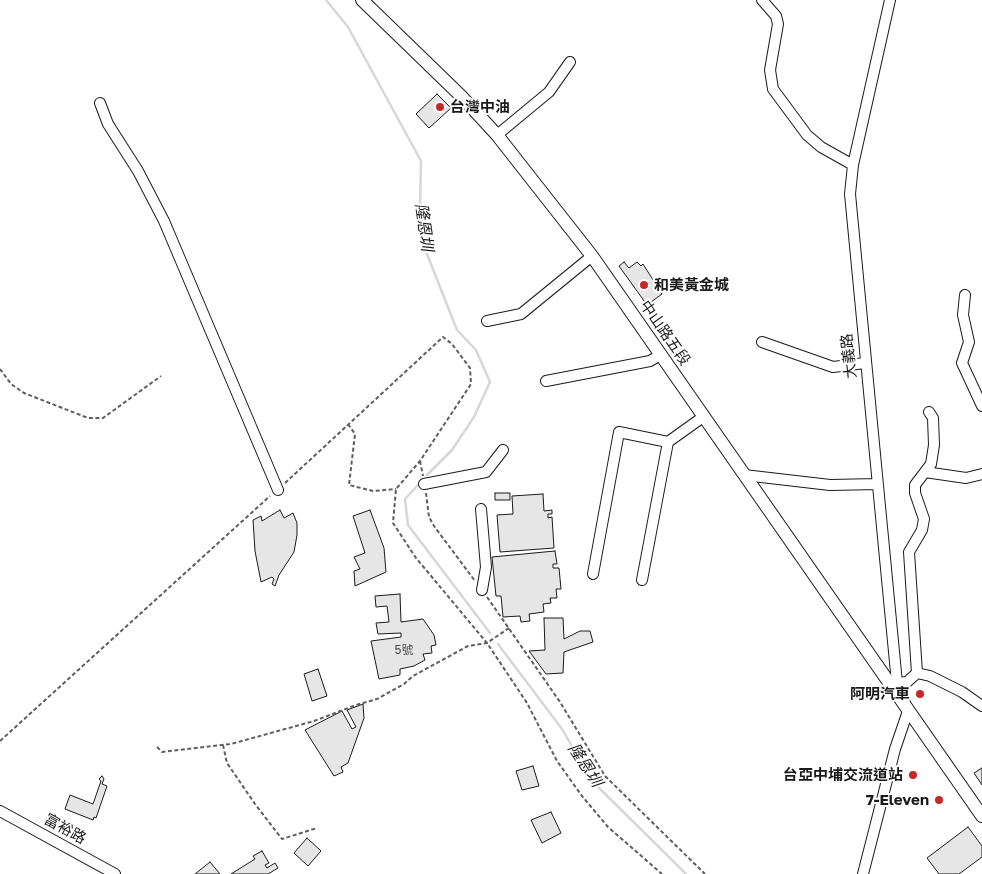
<!DOCTYPE html>
<html>
<head>
<meta charset="utf-8">
<style>
	body { margin:0 }
	canvas { display:block; background:#fff }
</style>
</head>
<body>
<canvas width="982" height="874"></canvas>
<script>
const c = document.querySelector('canvas').getContext('2d');
c.lineJoin = 'round';
function toPath(rows) {
  const path = new Path2D();
  for (const r of rows) {
    path.moveTo(r[0], r[1]);
    for (let i = 2; i < r.length; i += 2) path.lineTo(r[i], r[i + 1]);
  }
  return path;
}
function trace(path, color, width, dash) {
  c.strokeStyle = color;
  c.lineWidth = width;
  c.lineCap = dash ? 'butt' : 'round';
  c.setLineDash(dash || []);
  c.stroke(path);
}
function fill(path, color) {
  c.fillStyle = color;
  c.fill(path, 'evenodd');
}
function label(font, color, halo, rows, align = 'center') {
  c.font = font + ' "Golos Text","Noto Sans TC",sans-serif';
  c.lineWidth = 4;
  c.setLineDash([]);
  c.textBaseline = 'middle';
  c.strokeStyle = halo;
  c.fillStyle = color;
  for (const [text, x, y, turn = 0] of rows) {
    c.save();
    c.translate(x, y);
    c.rotate((+turn || 0) * Math.PI / 180);
    c.textAlign = isNaN(turn) ? turn : align;
    if (halo) c.strokeText(text, 0, 0);
    c.fillText(text, 0, 0);
    c.restore();
  }
}
trace(toPath([
	[326,0,348,27,421,161,420,208,425,249,457,330,476,350,490,382,474,417,452,450,427,475],
	[419,484,405,499,408,525,490,633],
	[498,644,562,729,592,781,686,874]
]), '#d7d7d7', 2.5);
const building = toPath([
	[437,94,451,108,429,128,416,114,437,94],
	[624,262,629,268,637,262,641,266,643,264,662,294,647,305,619,266,624,262],
	[495,493,510,493,510,500,495,500,495,493],
	[543,494,544,511,552,510,552,514,548,514,548,518,552,517,554,548,500,552,497,515,513,514,512,496,543,494],
	[280,510,284,518,293,513,297,523,297,535,294,552,279,575,275,586,272,584,274,579,272,577,261,582,255,551,253,520,261,516,262,521,280,510],
	[370,510,384,548,386,572,355,586,354,571,360,569,354,557,365,553,353,516,370,510],
	[555,551,557,564,553,564,553,568,559,568,561,589,556,589,557,598,550,598,551,603,543,604,544,612,529,614,530,621,521,622,520,616,503,617,501,596,496,596,492,557,555,551],
	[400,594,401,622,423,619,434,635,436,645,431,646,432,653,423,654,425,660,414,666,400,669,400,675,379,679,371,641,401,637,401,633,378,634,376,623,389,622,387,606,376,607,375,596,400,594],
	[544,618,563,618,564,639,580,631,590,631,593,642,564,652,563,673,546,674,529,651,545,650,544,618],
	[318,669,327,696,312,701,304,674,318,669],
	[363,704,364,718,348,763,341,767,343,772,334,776,305,730,342,711,352,729,356,727,347,710,363,704],
	[533,766,539,786,522,790,516,771,533,766],
	[982,768,982,785,974,773,982,768],
	[102,776,104,779,102,784,107,786,96,818,94,817,93,820,65,809,70,795,93,804,101,781,99,779,102,776],
	[551,812,561,833,542,843,531,820,551,812],
	[968,827,982,846,982,857,959,874,939,874,927,858,968,827],
	[307,838,321,851,308,866,294,853,307,838],
	[262,851,269,863,265,865,267,868,275,863,278,868,268,874,231,874,255,859,253,856,262,851],
	[210,862,220,874,195,874,210,862]
]);
fill(building, '#e6e6e6');
trace(building, '#1a1a1a', 1);
const minor = toPath([
	[762,0,776,16,778,24,770,70,773,89,807,135,821,147,853,165],
	[100,103,108,124,138,171,164,221,278,490],
	[497,135,549,92,570,62],
	[965,295,963,315,969,342,962,363,982,406],
	[487,321,521,314,592,256],
	[762,342,833,367,865,363],
	[546,381,650,361,660,355],
	[925,472,966,478,982,474],
	[744,475,830,485,877,484],
	[424,484,486,472,503,450],
	[481,509,486,567,482,590],
	[593,574,619,432,668,442],
	[642,580,668,442,703,417],
	[917,673,909,552,922,530,924,519,915,493,915,485,931,464,934,445,933,418,929,412],
	[897,683,907,682,917,673,930,676,962,692,982,706],
	[0,811,115,874],
	[863,874,895,749,908,711,897,683,850,194,853,165,890,0]
]);
const major = toPath([
	[362,0,461,96,497,135,592,256,982,816]
]);
trace(minor, '#1a1a1a', 12);
trace(major, '#1a1a1a', 14);
trace(toPath([
	[0,369,11,384,24,393,88,418,103,418,161,376],
	[348,424,355,434,349,485,373,491,396,489],
	[420,461,423,476],
	[285,483,443,337,452,344,470,368,471,384,420,461,396,489,393,523,416,558,487,643,527,703,557,761,582,796,608,827,662,874],
	[426,493,429,517,434,526,475,581],
	[487,597,560,702,605,776,705,874],
	[0,741,270,496],
	[223,745,227,763,255,804,282,839,317,828],
	[157,747,162,752,231,744,314,721,356,705,377,699,404,684,413,676,468,646,487,643,509,628]
]), '#5f5f5f', 2, [4, 2.5]);
trace(minor, '#fff', 10);
trace(major, '#fff', 12);
for (const [x, y, r, color] of [
	[440,107,5,"#c62828"],
	[644,285,5,"#c62828"],
	[920,694,5,"#c62828"],
	[913,775,5,"#c62828"],
	[939,800,5,"#c62828"]
]) {
  const dot = new Path2D();
  dot.arc(x, y, r, 0, 2 * Math.PI);
  c.fillStyle = color;
  c.fill(dot);
  trace(dot, '#fff', 2);
}
label('12px', '#4d4d4d', null, [
	["5號",404,650]
]);
label('bold 15px', '#1a1a1a', '#fff', [
	["台灣中油",450,107,"left"],
	["和美黃金城",654,285,"left"],
	["阿明汽車",910,694],
	["台亞中埔交流道站",903,775],
	["7-Eleven",929,800]
], 'right');
label('15px', '#1a1a1a', '#fff', [
	["中山路五段",665,333,55],
	["大義路",849,356,-96],
	["富裕路",65,829,29]
]);
label('italic 16px', '#1a1a1a', '#fff', [
	["隆恩圳",424,227,82],
	["隆恩圳",585,765,57]
]);
</script>
</body>
</html>
